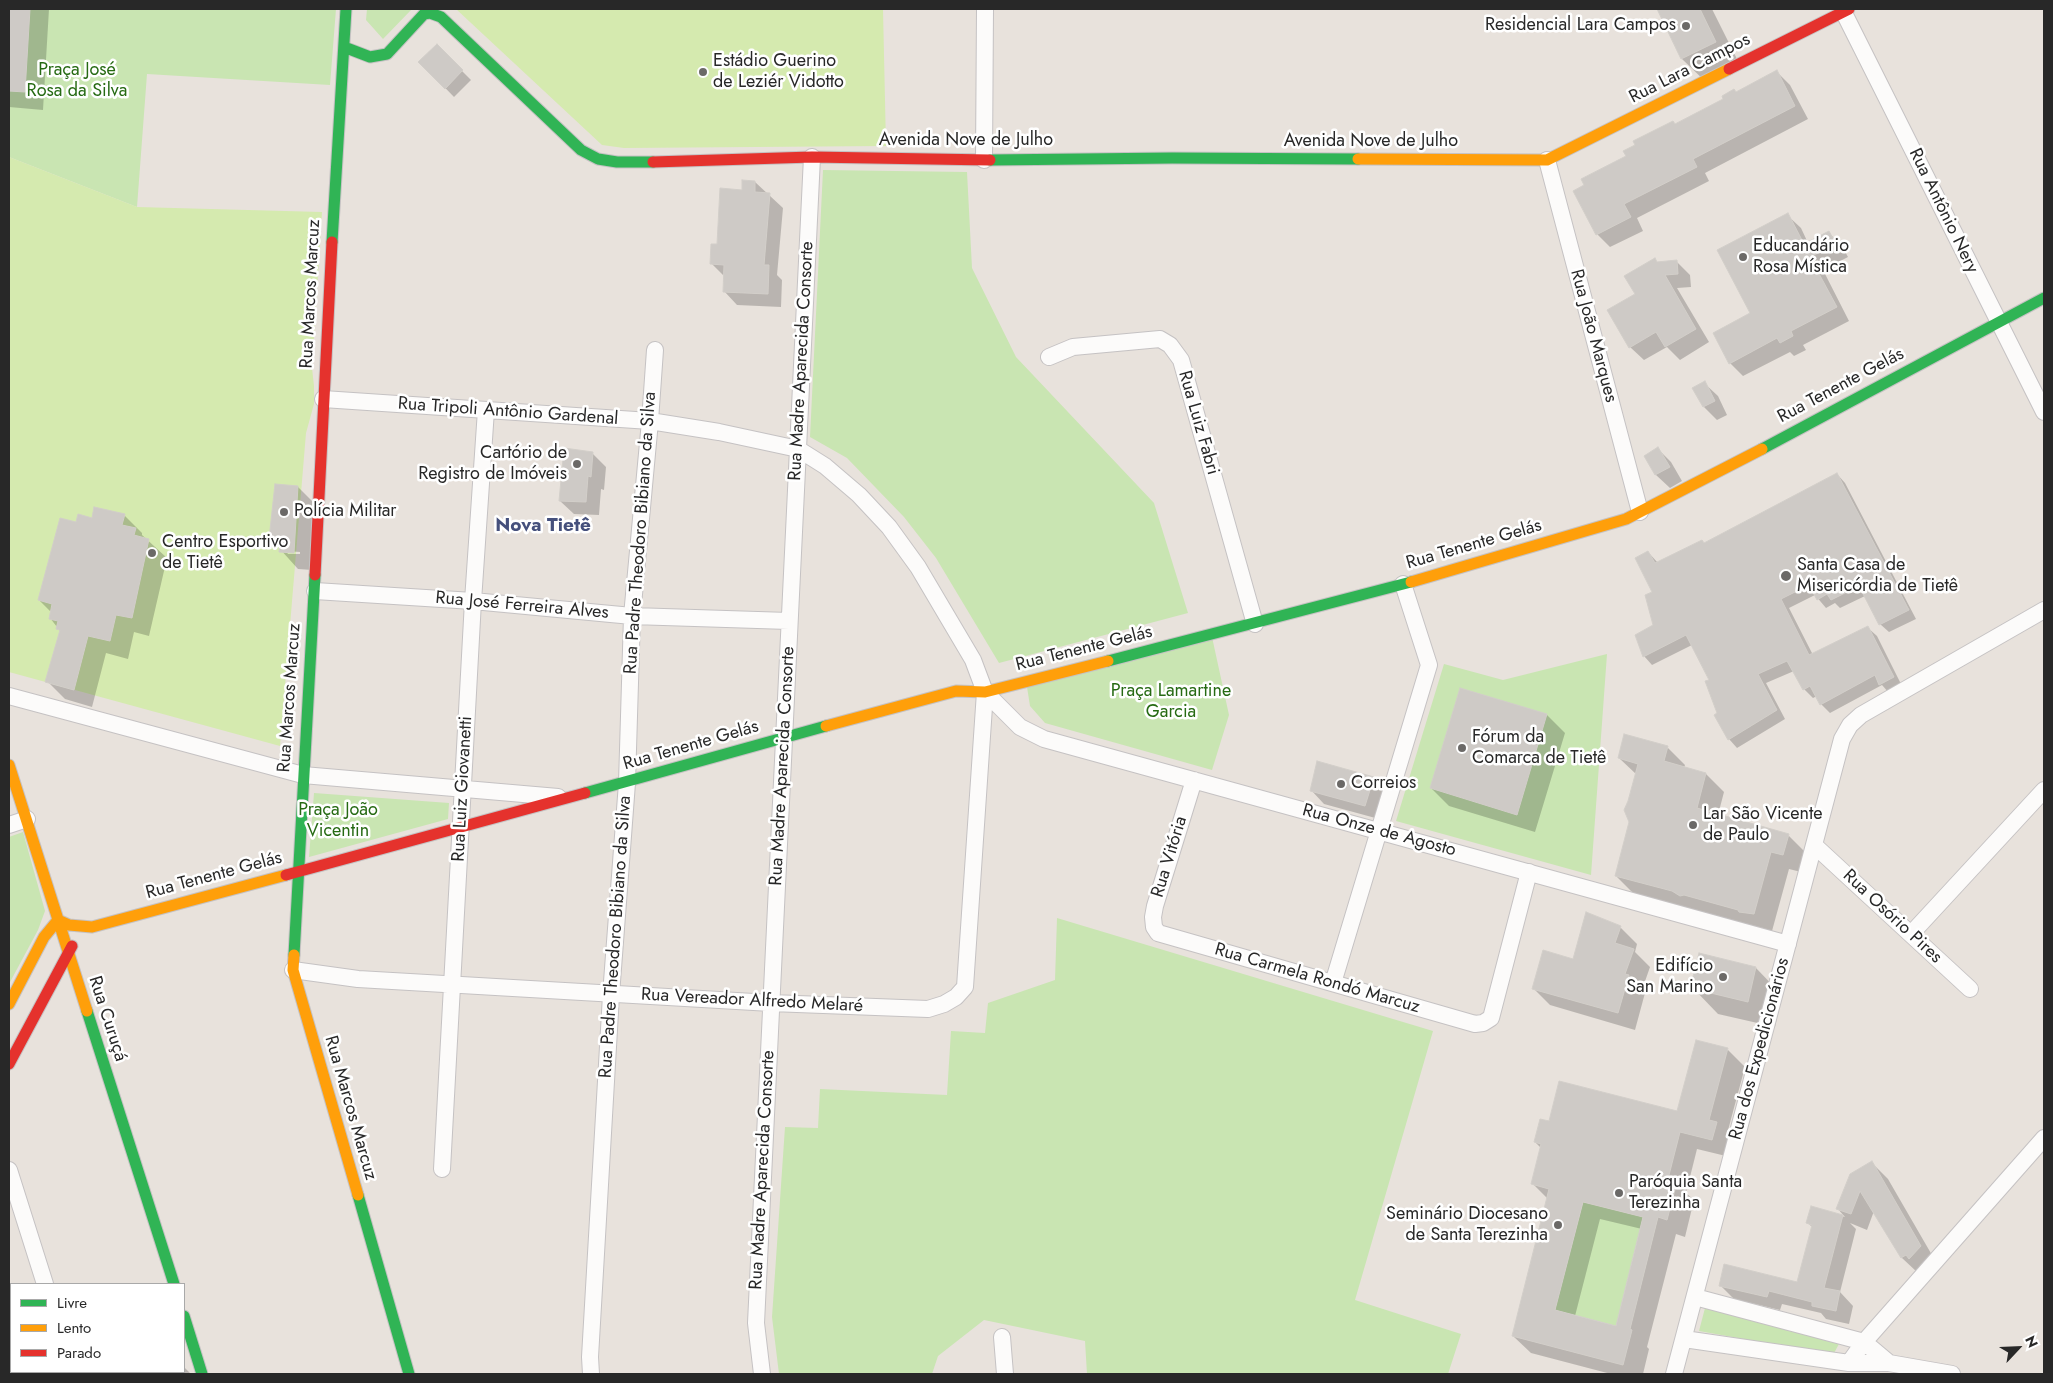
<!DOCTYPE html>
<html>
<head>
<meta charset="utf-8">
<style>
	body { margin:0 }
	#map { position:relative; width:2053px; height:1383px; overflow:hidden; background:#e8e2dc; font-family:Jost,sans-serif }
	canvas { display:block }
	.frame { position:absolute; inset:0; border:10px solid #282828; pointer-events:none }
	.legend { position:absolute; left:10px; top:1283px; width:175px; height:90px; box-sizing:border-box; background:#fff; border:1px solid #a9a9a9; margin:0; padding:6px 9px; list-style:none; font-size:15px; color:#282828 }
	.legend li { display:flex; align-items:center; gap:10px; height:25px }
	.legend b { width:25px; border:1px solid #a9a9a9 }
	.north { position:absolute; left:1993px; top:1323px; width:50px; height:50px; -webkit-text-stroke:4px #fff; paint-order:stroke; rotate:65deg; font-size:14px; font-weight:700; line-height:20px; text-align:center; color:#282828 }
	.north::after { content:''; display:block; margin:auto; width:18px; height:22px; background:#282828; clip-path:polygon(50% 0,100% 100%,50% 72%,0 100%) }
</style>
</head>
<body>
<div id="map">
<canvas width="2053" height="1383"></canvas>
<div class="frame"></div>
<ul class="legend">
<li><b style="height:6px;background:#30b455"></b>Livre</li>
<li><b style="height:6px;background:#ff9f0a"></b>Lento</li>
<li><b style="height:6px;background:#e5322d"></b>Parado</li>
</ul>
<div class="north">N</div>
</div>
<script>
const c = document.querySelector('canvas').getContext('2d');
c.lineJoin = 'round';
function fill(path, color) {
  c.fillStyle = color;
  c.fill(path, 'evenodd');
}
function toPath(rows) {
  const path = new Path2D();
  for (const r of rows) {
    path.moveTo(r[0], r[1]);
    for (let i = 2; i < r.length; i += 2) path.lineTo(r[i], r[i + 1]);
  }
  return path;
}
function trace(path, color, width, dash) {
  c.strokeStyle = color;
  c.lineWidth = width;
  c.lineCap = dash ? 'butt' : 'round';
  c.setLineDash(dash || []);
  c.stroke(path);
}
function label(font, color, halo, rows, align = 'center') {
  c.font = font + ' Jost,sans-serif';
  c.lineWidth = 5;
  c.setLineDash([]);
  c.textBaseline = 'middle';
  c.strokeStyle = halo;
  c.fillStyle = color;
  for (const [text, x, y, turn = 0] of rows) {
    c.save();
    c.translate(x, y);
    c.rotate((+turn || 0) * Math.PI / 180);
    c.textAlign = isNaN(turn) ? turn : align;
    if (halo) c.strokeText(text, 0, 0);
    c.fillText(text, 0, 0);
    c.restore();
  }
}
fill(toPath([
	[9,9,336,9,330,85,147,74,137,207,9,157],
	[367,9,412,9,383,39,366,20],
	[823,170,967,172,972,268,1016,357,1154,503,1188,613,999,663,936,558,904,517,847,458,810,437],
	[1212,637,1229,715,1212,770,1045,723,1030,706,1027,687],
	[1607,654,1591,875,1396,821,1444,664,1503,680],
	[314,793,449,803,448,819,309,857],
	[23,832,45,911,38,930,9,984,9,837],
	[1057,918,1433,1031,1355,1300,1461,1334,1448,1374,1087,1374,1085,1341,984,1320,938,1356,932,1374,779,1374,772,1317,785,1127,818,1128,820,1089,947,1095,951,1031,985,1033,988,1003,1055,980],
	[1583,1202,1643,1217,1616,1326,1555,1310],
	[1705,1308,1840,1342,1833,1355,1699,1331]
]), '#c9e5b2');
fill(toPath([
	[456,9,883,9,886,146,624,148,602,145],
	[9,157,137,207,322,212,312,368,314,386,314,404,306,433,280,746,9,672]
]), '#d5eaaf');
fill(toPath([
	[9,9,49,9,43,110,9,107],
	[1658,9,1712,9,1742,69,1709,85,1682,59],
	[437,46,471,80,454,97,420,62],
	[1777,72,1790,85,1808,119,1705,173,1709,181,1637,218,1643,231,1610,247,1597,234,1628,157,1676,125],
	[755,182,783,208,777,275,782,280,781,307,737,305,724,291,725,277,711,263,743,191],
	[1787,215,1801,228,1808,243,1829,233,1842,246,1848,257,1823,270,1849,321,1803,345,1806,350,1794,356,1790,352,1743,376,1730,363,1752,314],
	[1654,259,1658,263,1676,261,1690,275,1691,287,1677,288,1709,342,1680,360,1667,347,1644,360,1630,347,1636,295],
	[1704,383,1718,396,1727,415,1717,420,1704,407],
	[1658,449,1671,462,1682,481,1670,488,1656,475,1645,456],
	[592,453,606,467,604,490,601,489,599,515,574,514,560,501],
	[1837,474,1845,483,1916,619,1889,632,1880,624,1865,596,1840,608,1835,603,1826,608,1815,595,1789,608,1813,655,1868,628,1877,636,1902,686,1889,693,1882,685,1830,713,1821,704,1817,696,1813,698,1804,689,1794,671,1766,683,1785,719,1737,748,1729,739,1719,713,1711,680,1692,645,1652,665,1644,656,1655,626,1654,593,1648,552,1658,563,1704,544],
	[298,487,316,505,312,570,298,569,270,538],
	[286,551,300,552,300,554,288,554],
	[124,515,142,533,142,535,167,558,149,636,134,632,128,659,106,653,92,707,65,699,47,681,61,632,50,618,51,612,39,600,77,524,93,519],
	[1547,715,1565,733,1535,832,1449,806,1431,788],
	[1667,747,1685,765,1684,768,1706,774,1724,792,1718,815,1788,835,1806,853,1801,872,1789,869,1772,931,1699,913,1692,909,1634,894,1616,876,1631,822,1630,801,1637,775,1619,758],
	[1373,778,1386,791,1379,819,1324,804,1311,790],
	[1620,927,1637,944,1635,952,1650,967,1642,990,1645,993,1635,1030,1550,1005,1533,988],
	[1756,968,1782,995,1775,1027,1718,1014,1692,987],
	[1697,1041,1728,1050,1745,1067,1727,1134,1734,1141,1730,1157,1697,1149,1686,1193,1694,1200,1685,1237,1676,1234,1647,1347,1649,1349,1643,1374,1611,1374,1531,1353,1513,1336,1548,1199,1533,1184,1542,1149,1535,1142,1550,1122,1678,1113],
	[1600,1219,1642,1229,1617,1327,1575,1316],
	[1872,1163,1888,1179,1936,1262,1918,1273,1902,1258,1874,1211,1867,1230,1850,1223,1856,1229,1840,1292,1853,1306,1849,1324,1826,1319,1821,1313,1782,1304,1780,1310,1734,1299,1720,1285,1798,1283,1812,1227,1808,1223,1812,1207,1845,1217,1837,1208],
	[184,1367,191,1374,169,1374,169,1372,184,1372]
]), '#0003');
const building = toPath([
	[9,9,30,9,25,92,9,91,9,9],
	[1657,9,1700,9,1716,42,1681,59,1657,9],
	[437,44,463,70,445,89,418,62,437,44],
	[1777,70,1795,106,1693,159,1697,167,1624,204,1631,217,1596,235,1573,191,1584,185,1581,179,1626,156,1623,151,1635,145,1633,141,1673,121,1675,124,1723,99,1722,96,1734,89,1736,92,1777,70],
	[742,180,755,181,755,192,770,193,764,265,769,265,768,294,723,292,724,265,710,264,711,244,717,244,720,188,742,190,742,180],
	[1788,213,1804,244,1829,231,1836,244,1810,257,1837,307,1791,331,1793,336,1780,343,1777,338,1729,364,1713,333,1750,313,1717,250,1788,213],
	[1655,258,1657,262,1677,260,1678,274,1665,275,1696,329,1665,347,1656,332,1629,348,1607,310,1635,294,1624,276,1655,258],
	[1705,381,1715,401,1703,407,1692,388,1705,381],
	[1658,447,1670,467,1655,475,1644,456,1658,447],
	[564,448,593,452,591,477,588,476,586,502,559,501,564,448],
	[1837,473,1909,610,1879,625,1859,586,1831,600,1827,594,1817,600,1809,585,1781,599,1809,655,1868,626,1894,677,1879,685,1875,675,1820,705,1810,686,1803,690,1787,661,1758,674,1777,710,1728,740,1714,715,1717,713,1705,681,1709,680,1686,635,1643,657,1635,635,1653,625,1645,595,1652,592,1635,558,1648,551,1655,563,1702,540,1704,543,1837,473],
	[275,484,298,486,294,553,279,552,280,543,275,543,276,539,269,539,275,484],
	[94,507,125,514,122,525,136,528,134,535,149,539,132,618,116,615,110,641,88,636,74,690,45,682,60,630,56,629,58,621,49,619,52,604,38,600,60,518,76,522,78,514,92,518,94,507],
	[1460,688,1547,714,1517,815,1430,788,1460,688],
	[1624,734,1668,746,1664,761,1706,773,1697,808,1789,834,1783,855,1771,852,1754,914,1739,912,1738,910,1684,895,1680,896,1672,891,1615,876,1629,822,1624,810,1628,801,1638,764,1618,758,1624,734],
	[1317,761,1374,777,1365,806,1310,791,1317,761],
	[1586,912,1621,926,1615,943,1634,949,1625,974,1629,975,1618,1013,1532,989,1543,950,1573,959,1586,912],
	[1699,953,1756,967,1748,1002,1690,988,1699,953],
	[1696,1040,1728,1048,1709,1120,1717,1122,1712,1140,1680,1132,1668,1179,1677,1182,1667,1220,1658,1217,1630,1329,1632,1330,1623,1365,1512,1336,1549,1189,1531,1184,1541,1144,1534,1142,1540,1119,1549,1121,1559,1081,1677,1111,1696,1040],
	[1583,1202,1643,1217,1616,1326,1555,1310,1583,1202],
	[1872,1161,1921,1246,1909,1259,1906,1255,1901,1258,1860,1191,1851,1214,1836,1209,1850,1174,1872,1161],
	[1811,1206,1843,1215,1824,1288,1840,1291,1836,1311,1812,1306,1812,1302,1769,1291,1767,1297,1719,1286,1724,1264,1797,1282,1812,1225,1806,1223,1811,1206]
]);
fill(building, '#cecac6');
trace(building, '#d2cec9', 1);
const street = toPath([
	[1842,9,2044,412],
	[984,160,985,9],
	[1547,160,1640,512],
	[1049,357,1073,347,1160,339,1170,345,1181,360,1255,624],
	[315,591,473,601,632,616,789,621],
	[985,692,1020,727,1044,739,1788,944],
	[9,696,303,775,558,797],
	[1194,780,1155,906,1153,917,1154,927,1158,933,1475,1024,1483,1023,1491,1018,1529,872],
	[9,825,27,819],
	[1814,845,1970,989],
	[1911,934,2044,790],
	[293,970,358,979,771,1003,928,1009,944,1004,956,997,965,987,985,692,973,660,918,567,889,527,859,495,825,466,798,449,719,432,650,421,323,399],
	[1333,983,1429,665,1403,584],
	[442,1169,473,601,486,410],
	[9,1170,45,1284],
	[1695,1297,1864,1342,1889,1363],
	[9,1321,11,1319],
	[1002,1337,1005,1374],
	[1684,1339,1849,1363,1889,1363,1952,1374],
	[1849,1363,1864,1342,2044,1138],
	[72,1372,73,1374],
	[591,1374,590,1357,611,995,627,783,632,616,650,421,655,350],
	[762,1374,756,1323,812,157],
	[1674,1374,1842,739,1850,725,1861,715,2044,610]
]);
const fast = toPath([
	[344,47,370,57,387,54,424,14,430,13,441,17,581,150,598,159,617,162,653,162],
	[990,160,1172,158,1358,159],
	[332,242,346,9],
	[1762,449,2044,298],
	[1108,661,1411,582],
	[585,793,826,726],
	[294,955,315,575],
	[87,1011,174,1284],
	[358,1195,409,1374],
	[184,1316,202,1374]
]);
const slow = toPath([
	[1358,159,1547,160,1729,69],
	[1411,582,1626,519,1762,449],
	[826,726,956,691,985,692,1108,661],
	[9,765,87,1011],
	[294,955,293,970,358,1195],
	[9,1004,44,937,58,920,69,925,92,927,286,875]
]);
const jam = toPath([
	[1729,69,1849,9],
	[653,162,812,157,990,160],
	[315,575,332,242],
	[286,875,585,793],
	[9,1064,72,946]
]);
trace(street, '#c5c2c3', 18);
trace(fast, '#c5c2c3', 13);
trace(slow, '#c5c2c3', 13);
trace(jam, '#c5c2c3', 13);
trace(street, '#fcfbfa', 16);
trace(fast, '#30b455', 11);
trace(slow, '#ff9f0a', 11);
trace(jam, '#e5322d', 11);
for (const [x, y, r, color] of [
	[1686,26,5,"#6b6967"],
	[703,72,5,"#6b6967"],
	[1743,257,5,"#6b6967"],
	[577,464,5,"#6b6967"],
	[284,512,5,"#6b6967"],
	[152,553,5,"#6b6967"],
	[1786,576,6,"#6b6967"],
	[1462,748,5,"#6b6967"],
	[1341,784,5,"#6b6967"],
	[1693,825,5,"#6b6967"],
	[1723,977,5,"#6b6967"],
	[1619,1193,5,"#6b6967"],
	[1558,1225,5,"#6b6967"]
]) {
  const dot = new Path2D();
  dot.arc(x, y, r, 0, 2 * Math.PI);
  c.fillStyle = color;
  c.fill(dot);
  trace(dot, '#fff', 2);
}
label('18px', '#282828', '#fff', [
	["Residencial Lara Campos",1676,26,"right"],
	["Estádio Guerino",713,62],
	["de Leziér Vidotto",713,83],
	["Educandário",1753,247],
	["Rosa Mística",1753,268],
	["Cartório de",567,454,"right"],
	["Registro de Imóveis",567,475,"right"],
	["Polícia Militar",294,512],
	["Centro Esportivo",162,543],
	["de Tietê",162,564],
	["Santa Casa de",1797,566],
	["Misericórdia de Tietê",1797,587],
	["Fórum da",1472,738],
	["Comarca de Tietê",1472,759],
	["Correios",1351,784],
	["Lar São Vicente",1703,815],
	["de Paulo",1703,836],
	["Edifício",1713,967,"right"],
	["San Marino",1713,988,"right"],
	["Paróquia Santa",1629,1183],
	["Terezinha",1629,1204],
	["Seminário Diocesano",1548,1215,"right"],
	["de Santa Terezinha",1548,1236,"right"]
], 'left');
label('18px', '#282828', '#fff', [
	["Rua Lara Campos",1690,69,-27],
	["Avenida Nove de Julho",966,141],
	["Avenida Nove de Julho",1371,142],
	["Rua Antônio Nery",1943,211,64],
	["Rua Marcos Marcuz",311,294,-87],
	["Rua João Marques",1593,336,75],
	["Rua Madre Aparecida Consorte",802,361,-87],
	["Rua Tenente Gelás",1841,386,-28],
	["Rua Tripoli Antônio Gardenal",508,412,4],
	["Rua Luiz Fabri",1198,423,74],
	["Rua Padre Theodoro Bibiano da Silva",641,533,-86],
	["Rua Tenente Gelás",1474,545,-16],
	["Rua José Ferreira Alves",522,606,5],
	["Rua Tenente Gelás",1084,649,-14],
	["Rua Marcos Marcuz",290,698,-86],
	["Rua Tenente Gelás",691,746,-16],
	["Rua Madre Aparecida Consorte",783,766,-87],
	["Rua Luiz Giovanetti",463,789,-87],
	["Rua Onze de Agosto",1379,831,15],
	["Rua Vitória",1170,857,-73],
	["Rua Tenente Gelás",214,876,-15],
	["Rua Osório Pires",1892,917,43],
	["Rua Padre Theodoro Bibiano da Silva",616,937,-86],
	["Rua Carmela Rondó Marcuz",1317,979,16],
	["Rua Vereador Alfredo Melaré",752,1001,3],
	["Rua Curuçá",107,1019,72],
	["Rua dos Expedicionários",1760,1049,-75],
	["Rua Marcos Marcuz",350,1108,74],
	["Rua Madre Aparecida Consorte",763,1170,-87]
]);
label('18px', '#266a13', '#fff', [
	["Praça José",77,71],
	["Rosa da Silva",77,92],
	["Praça Lamartine",1171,692],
	["Garcia",1171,713],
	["Praça João",338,811],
	["Vicentin",338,832]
]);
label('bold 19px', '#45507c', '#fff', [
	["Nova Tietê",543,526]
]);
</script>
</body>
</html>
